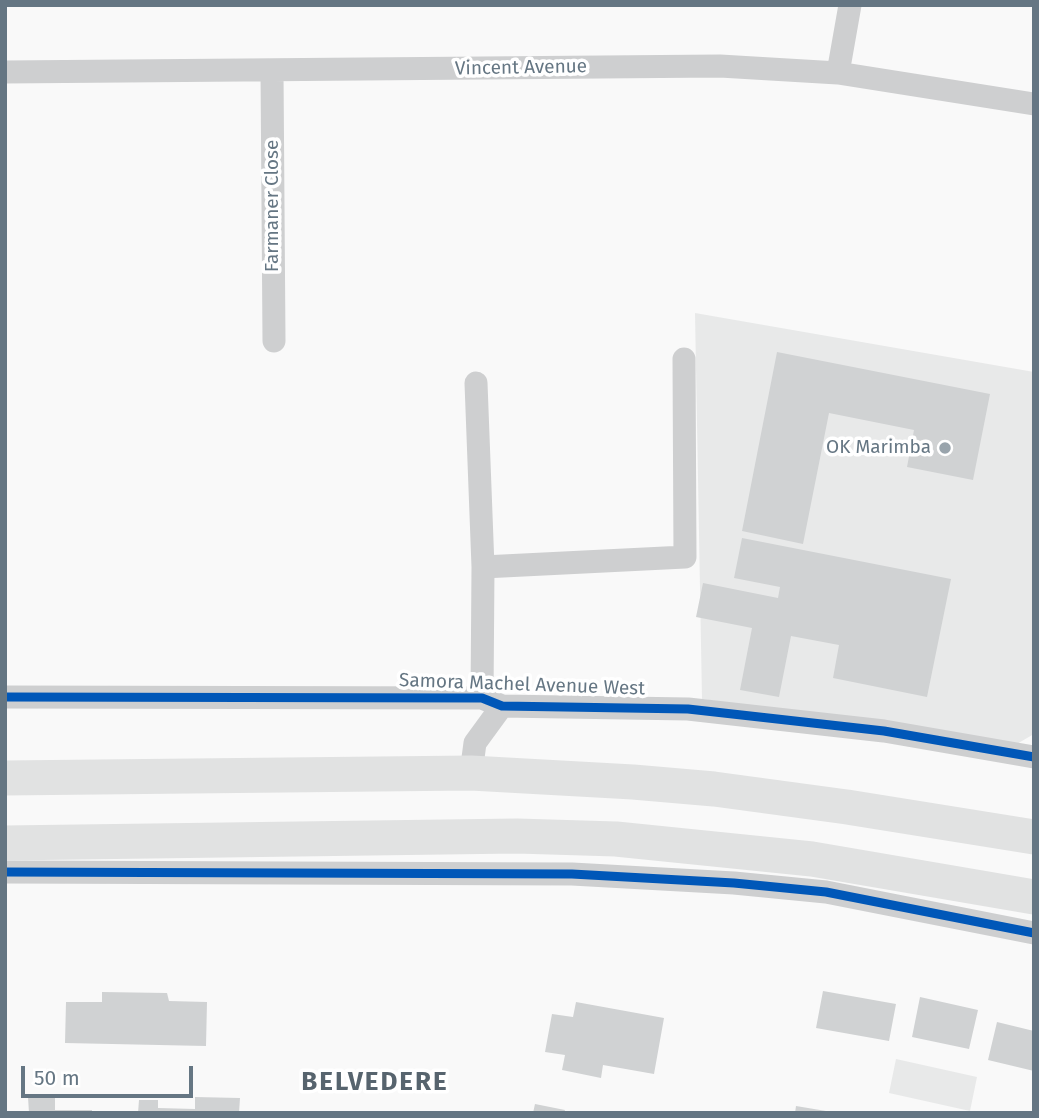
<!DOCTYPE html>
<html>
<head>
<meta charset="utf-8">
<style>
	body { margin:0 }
	#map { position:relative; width:1039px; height:1118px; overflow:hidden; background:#f9f9f9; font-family:"Fira Sans",sans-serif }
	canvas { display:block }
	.frame { position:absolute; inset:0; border:7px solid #657683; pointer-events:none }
	.scale { position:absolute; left:21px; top:1066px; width:172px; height:32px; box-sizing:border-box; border:4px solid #657683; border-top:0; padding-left:9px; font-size:21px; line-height:24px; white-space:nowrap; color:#657683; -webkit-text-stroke:5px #fff; paint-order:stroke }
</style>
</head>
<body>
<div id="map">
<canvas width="1039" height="1118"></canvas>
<div class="frame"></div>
<div class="scale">50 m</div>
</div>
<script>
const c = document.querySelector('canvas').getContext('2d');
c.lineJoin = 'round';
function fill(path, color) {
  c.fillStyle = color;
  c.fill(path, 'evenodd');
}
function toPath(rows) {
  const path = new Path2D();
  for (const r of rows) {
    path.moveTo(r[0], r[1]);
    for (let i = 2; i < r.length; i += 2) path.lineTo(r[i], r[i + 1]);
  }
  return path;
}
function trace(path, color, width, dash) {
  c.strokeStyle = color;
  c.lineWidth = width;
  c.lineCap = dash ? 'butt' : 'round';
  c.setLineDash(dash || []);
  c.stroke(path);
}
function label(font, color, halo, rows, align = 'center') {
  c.font = font + ' "Fira Sans",sans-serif';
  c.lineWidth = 7;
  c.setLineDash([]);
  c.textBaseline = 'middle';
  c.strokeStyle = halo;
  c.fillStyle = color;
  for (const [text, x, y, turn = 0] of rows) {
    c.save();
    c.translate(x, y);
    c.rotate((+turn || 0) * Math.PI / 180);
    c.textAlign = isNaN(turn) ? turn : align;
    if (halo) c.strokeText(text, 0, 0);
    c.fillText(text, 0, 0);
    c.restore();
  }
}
fill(toPath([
	[695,313,1034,372,1034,734,1015,745,702,699],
	[896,1059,977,1077,970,1111,889,1093]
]), '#e8e9e9');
fill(toPath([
	[777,352,990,394,973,480,907,467,914,430,829,413,803,544,742,531],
	[742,538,951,579,927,697,833,678,839,645,791,636,779,697,740,690,752,628,696,617,703,583,778,598,780,587,734,578],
	[823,991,896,1004,889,1041,816,1028],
	[102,992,167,993,169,1001,207,1002,206,1046,65,1043,66,1002,102,1002],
	[920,997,978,1010,969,1049,912,1037],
	[576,1002,664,1018,654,1074,603,1065,601,1078,562,1070,565,1055,545,1052,552,1014,573,1017],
	[997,1022,1034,1031,1034,1071,988,1060],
	[28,1097,55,1097,55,1110,92,1110,92,1113,29,1113],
	[195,1097,240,1098,239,1113,138,1113,139,1100,158,1100,158,1108,195,1109],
	[535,1104,565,1110,564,1113,533,1113],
	[796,1106,826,1111,826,1113,795,1113]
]), '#d0d2d3');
trace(toPath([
	[272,71,274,341],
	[5,72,720,66,838,73,1034,104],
	[838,73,850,5],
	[476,383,483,567,482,698],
	[483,567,685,557,684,359],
	[5,697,482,698,502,706,688,709,884,731,1034,757],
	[471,773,475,743,502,706],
	[5,872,572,874,734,883,826,892,1034,933]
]), '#cecfd0', 23);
trace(toPath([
	[5,778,471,773,633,782,714,789,847,807,1034,837],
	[5,843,517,836,616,839,812,859,1034,897]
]), '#e1e2e2', 35);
trace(toPath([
	[5,697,482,698,502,706,688,709,884,731,1034,757],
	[5,872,572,874,734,883,826,892,1034,933]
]), '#0057b8', 9);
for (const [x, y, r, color] of [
	[945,448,7,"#99a4ac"]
]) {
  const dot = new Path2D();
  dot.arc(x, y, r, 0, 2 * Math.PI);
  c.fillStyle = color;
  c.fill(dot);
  trace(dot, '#fff', 2.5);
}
label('19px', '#657683', '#fff', [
	["Vincent Avenue",521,68,-1],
	["Farmaner Close",273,206,-90],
	["Samora Machel Avenue West",522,685,2]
]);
label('19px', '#657683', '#fff', [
	["OK Marimba",931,448]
], 'right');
c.letterSpacing = '2px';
label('bold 26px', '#57646e', '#fff', [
	["BELVEDERE",375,1083]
]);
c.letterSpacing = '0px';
</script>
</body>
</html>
